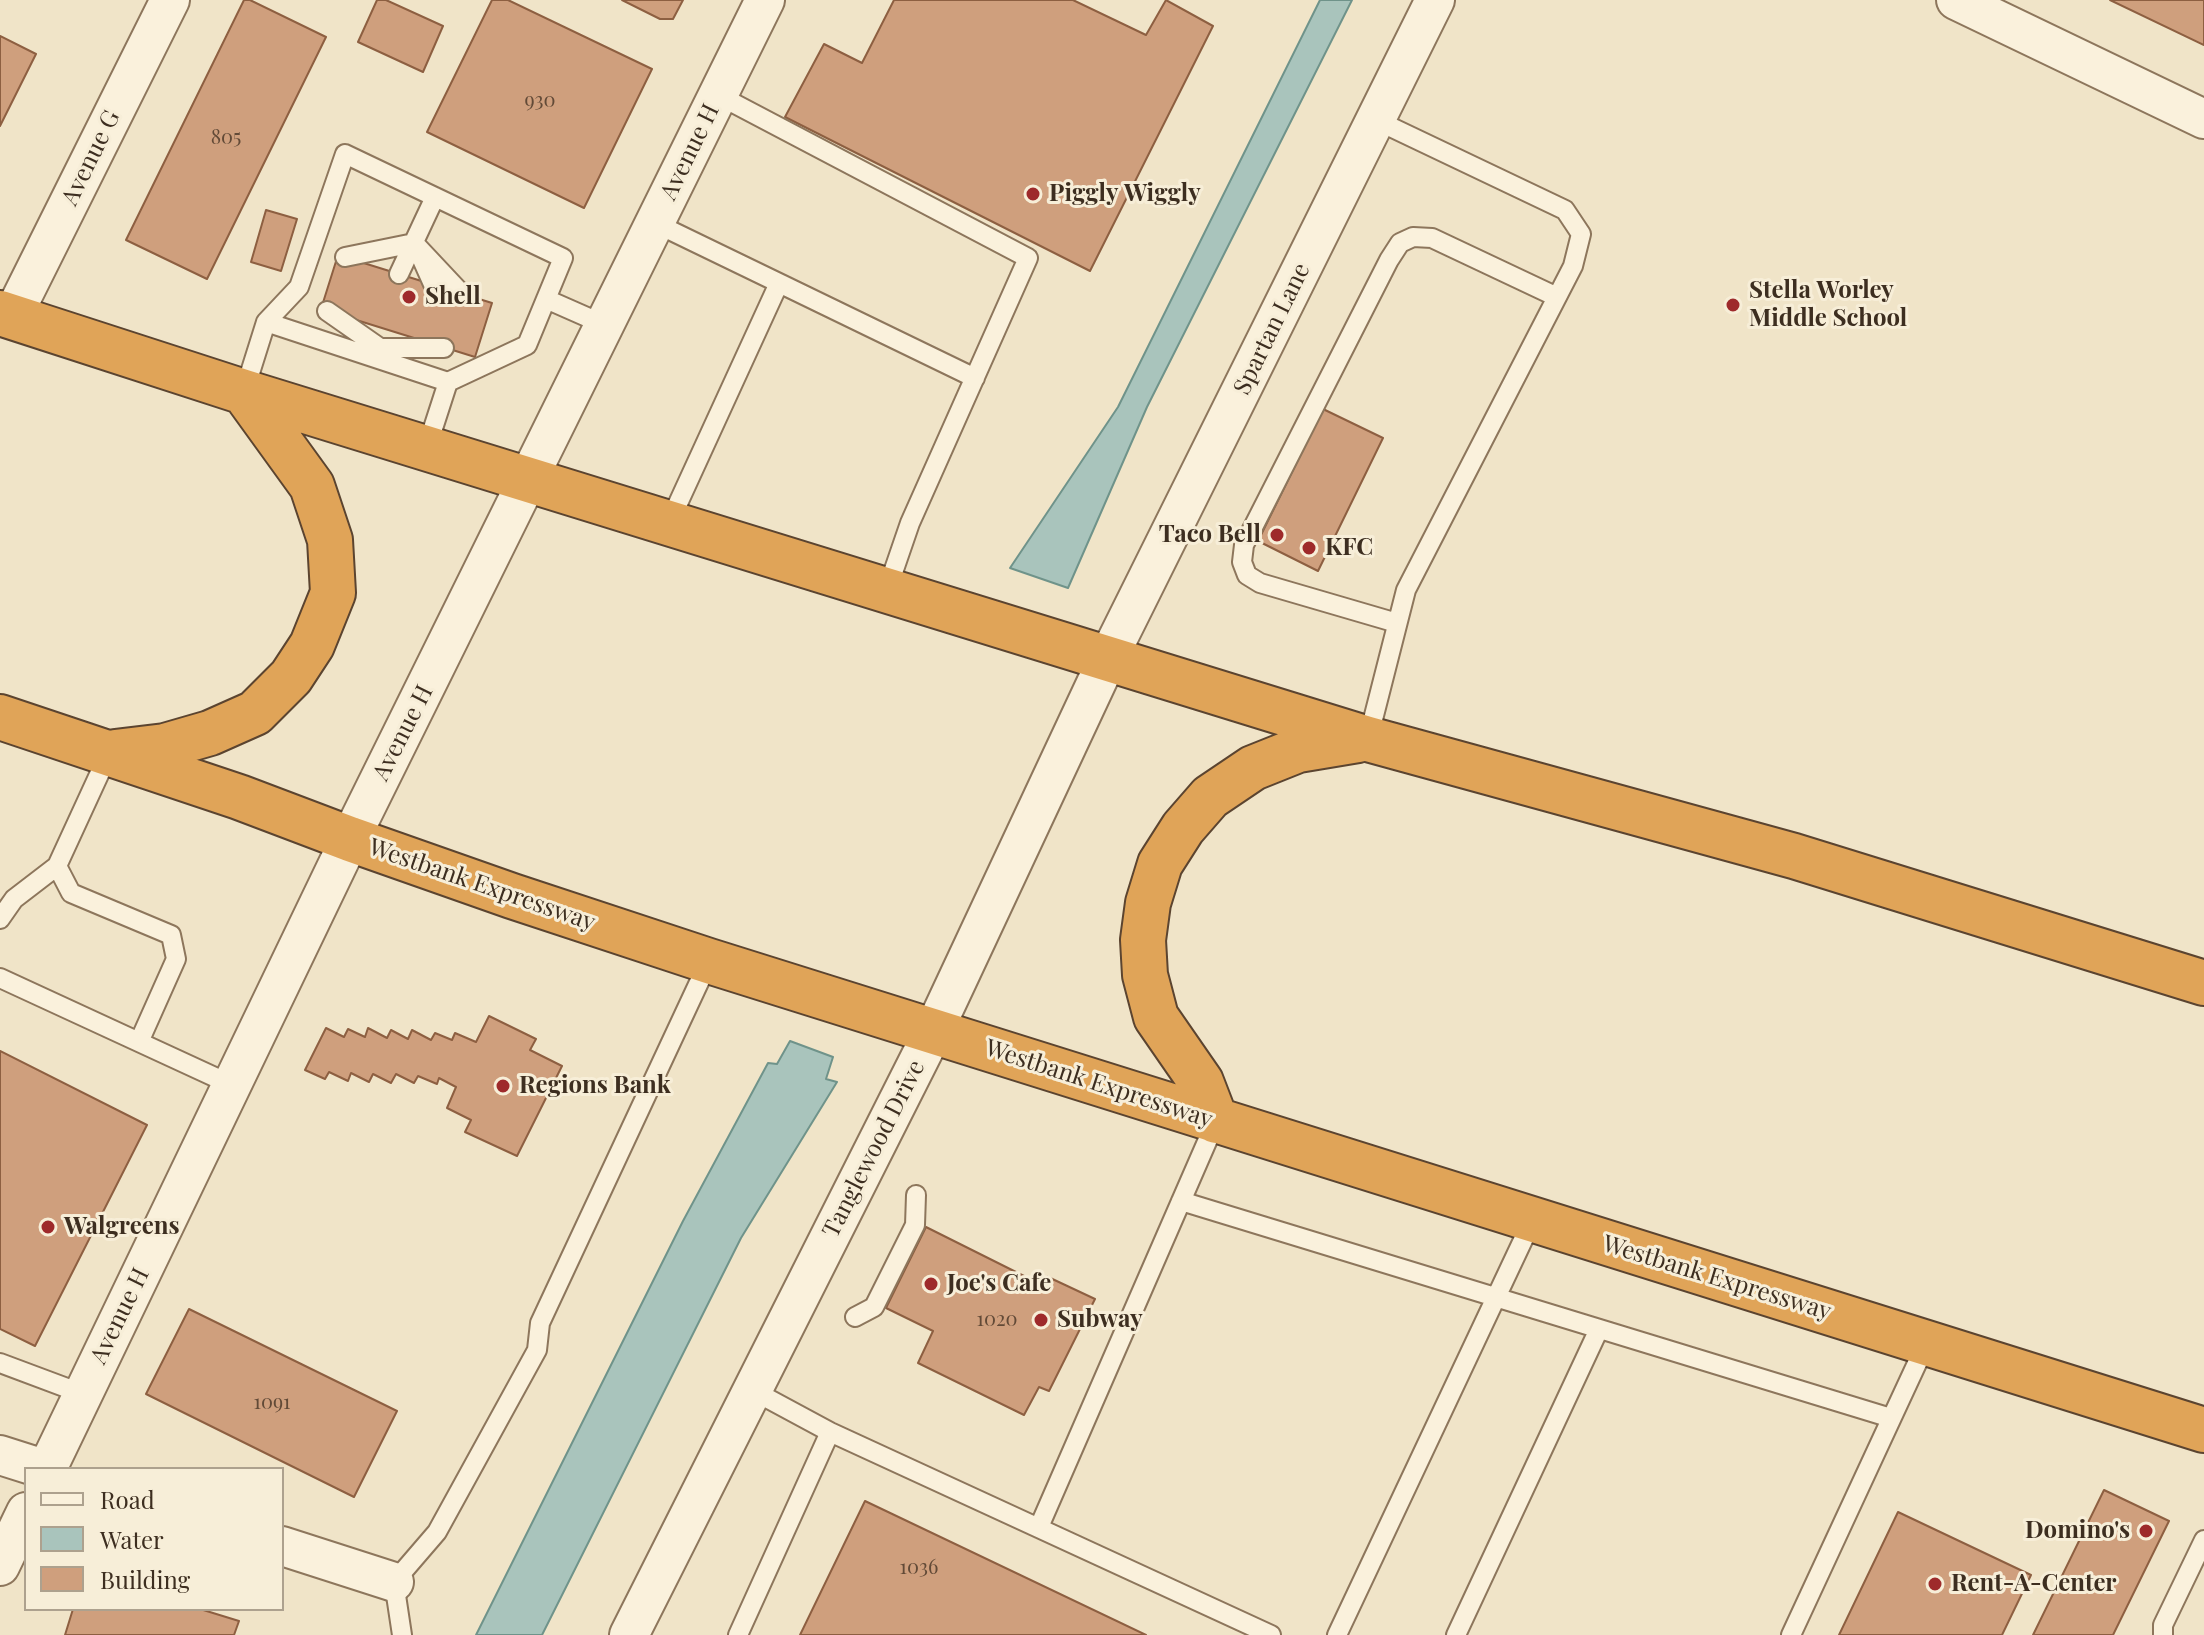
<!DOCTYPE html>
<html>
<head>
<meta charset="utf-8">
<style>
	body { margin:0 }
	#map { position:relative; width:2204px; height:1635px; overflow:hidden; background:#f0e4c8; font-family:"Playfair Display",serif }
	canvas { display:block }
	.legend { position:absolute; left:24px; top:1467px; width:260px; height:144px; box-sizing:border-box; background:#f7eed8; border:2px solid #ada18e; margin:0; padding:10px 14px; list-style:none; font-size:24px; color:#3d2e20 }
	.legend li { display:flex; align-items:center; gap:16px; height:40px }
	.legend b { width:40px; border:2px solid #ada18e }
</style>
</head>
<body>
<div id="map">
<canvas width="2204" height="1635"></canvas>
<ul class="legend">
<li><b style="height:10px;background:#faf1dc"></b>Road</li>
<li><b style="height:22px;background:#a9c4bc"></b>Water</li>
<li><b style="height:22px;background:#cf9f7d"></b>Building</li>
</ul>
</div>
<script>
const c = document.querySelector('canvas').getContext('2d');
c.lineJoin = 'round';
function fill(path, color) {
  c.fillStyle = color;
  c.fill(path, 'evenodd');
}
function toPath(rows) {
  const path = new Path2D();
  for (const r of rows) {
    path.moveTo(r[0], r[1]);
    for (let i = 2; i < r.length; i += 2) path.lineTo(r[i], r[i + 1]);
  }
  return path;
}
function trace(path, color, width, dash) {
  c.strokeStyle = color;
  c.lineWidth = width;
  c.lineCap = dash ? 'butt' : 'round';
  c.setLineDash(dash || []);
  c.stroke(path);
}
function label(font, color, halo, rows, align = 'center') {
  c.font = font + ' "Playfair Display",serif';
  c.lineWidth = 6;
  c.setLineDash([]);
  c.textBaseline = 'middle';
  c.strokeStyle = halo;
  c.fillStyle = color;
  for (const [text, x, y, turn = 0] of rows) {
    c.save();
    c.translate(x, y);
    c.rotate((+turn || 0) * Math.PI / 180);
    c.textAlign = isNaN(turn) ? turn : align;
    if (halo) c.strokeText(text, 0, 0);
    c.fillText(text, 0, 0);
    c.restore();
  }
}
const water = toPath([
	[1320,0,1352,0,1147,407,1068,588,1010,568,1118,407,1320,0],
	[790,1041,833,1057,826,1079,837,1082,741,1238,542,1635,476,1635,683,1221,768,1063,777,1064,790,1041]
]);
fill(water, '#a9c4bc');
trace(water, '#6f938a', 2);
const building = toPath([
	[244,0,250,0,326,37,207,279,126,240,244,0],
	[377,0,386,0,443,26,423,72,358,42,377,0],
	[492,0,508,0,652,69,584,208,427,132,492,0],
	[622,0,683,0,673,19,660,19,622,0],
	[894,0,1073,0,1146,35,1166,0,1213,26,1090,271,785,117,824,44,862,63,894,0],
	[2110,0,2204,0,2204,45,2110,0],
	[0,36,36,54,0,126,0,36],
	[266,210,297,219,281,271,251,262,266,210],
	[338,255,492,303,475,357,321,309,338,255],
	[1323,409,1383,438,1318,571,1258,541,1323,409],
	[489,1016,536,1039,530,1050,562,1066,517,1156,465,1132,471,1120,447,1108,456,1087,439,1078,437,1084,418,1076,414,1083,396,1074,391,1083,373,1074,369,1082,351,1073,348,1081,329,1072,325,1079,305,1070,326,1028,344,1037,348,1029,365,1037,368,1028,387,1038,391,1030,408,1039,412,1030,431,1040,435,1033,452,1040,455,1033,476,1042,489,1016],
	[0,1051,147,1125,35,1346,0,1329,0,1051],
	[926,1227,1042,1285,1046,1276,1095,1299,1049,1391,1039,1387,1024,1415,918,1363,933,1331,886,1308,926,1227],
	[189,1309,397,1411,354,1497,146,1394,189,1309],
	[2104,1490,2169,1521,2113,1635,2033,1635,2104,1490],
	[865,1501,1146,1635,800,1635,865,1501],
	[1898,1512,2031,1575,2002,1635,1839,1635,1898,1512],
	[73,1609,200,1609,239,1621,234,1635,65,1635,73,1609]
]);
fill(building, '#cf9f7d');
trace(building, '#8d5f41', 2);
const lane = toPath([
	[718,95,1028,258,910,523,887,590],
	[655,223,779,283,669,523],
	[414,243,460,292],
	[345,257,414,243],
	[421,257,433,284],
	[399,274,435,197],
	[779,283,975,378],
	[546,299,605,325],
	[327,311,380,348,444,348],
	[266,322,299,287,345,154,563,258,527,345,448,382],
	[244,392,266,322,448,382,427,447],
	[1397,623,1260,583,1247,575,1242,562,1244,545,1389,260,1400,243,1413,237,1432,238,1557,297],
	[1368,739,1406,590,1573,266,1581,234,1565,210,1376,120],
	[57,866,71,893,171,935,176,959,139,1042],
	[0,919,14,899,57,866,109,753],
	[0,978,232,1085],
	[1181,1201,1891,1418],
	[855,1317,874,1307,915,1225,916,1195],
	[0,1363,83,1394],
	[752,1390,830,1432,1271,1635],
	[1039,1527,1216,1121],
	[402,1635,394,1582,437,1532,537,1350,540,1323,709,961],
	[738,1635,830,1432],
	[1337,1635,1532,1221],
	[1456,1635,1599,1329],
	[1791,1635,1926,1344],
	[2163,1635,2163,1625,2204,1540]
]);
const street = toPath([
	[1956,0,2204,119],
	[12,317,170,0],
	[0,1455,44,1469],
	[47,1469,350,839,765,0],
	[282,1546,394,1582],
	[0,1566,26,1512],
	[629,1635,933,1032,1108,658,1435,0]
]);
const highway = toPath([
	[0,313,244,392,1368,739,1794,856,2204,983],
	[0,717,239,797,350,839,512,896,709,961,2204,1430],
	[115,752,165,746,210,733,255,713,291,677,312,645,333,593,330,540,312,486,244,392],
	[1216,1121,1201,1082,1156,1017,1145,975,1143,940,1148,903,1160,864,1183,828,1210,797,1253,768,1298,750,1358,740]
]);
trace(lane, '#8d765c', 22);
trace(street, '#8d765c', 42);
trace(highway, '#5b4430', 48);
trace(lane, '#faf1dc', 18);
trace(street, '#faf1dc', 38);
trace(highway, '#e0a458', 44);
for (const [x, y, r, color] of [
	[1033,194,8,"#9e2a2b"],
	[409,297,8,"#9e2a2b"],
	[1733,305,8,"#9e2a2b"],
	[1277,535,8,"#9e2a2b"],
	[1309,548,8,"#9e2a2b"],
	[503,1086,8,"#9e2a2b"],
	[48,1227,8,"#9e2a2b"],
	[931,1284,8,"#9e2a2b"],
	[1041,1320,8,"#9e2a2b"],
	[2146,1531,8,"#9e2a2b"],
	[1935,1584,8,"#9e2a2b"]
]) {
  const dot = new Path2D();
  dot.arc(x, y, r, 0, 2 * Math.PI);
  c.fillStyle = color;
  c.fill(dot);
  trace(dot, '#f7eed8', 3);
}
label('20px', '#624a37', null, [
	["930",540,101],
	["805",226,138],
	["1020",997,1320],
	["1091",272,1403],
	["1036",919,1568]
]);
label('24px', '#3d2e20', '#f7eed8', [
	["Avenue H",690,152,-64],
	["Avenue G",91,158,-64],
	["Spartan Lane",1272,329,-64],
	["Avenue H",403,733,-63],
	["Westbank Expressway",482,885,19],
	["Westbank Expressway",1099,1084,18],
	["Tanglewood Drive",874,1149,-63],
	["Westbank Expressway",1717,1278,17],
	["Avenue H",120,1316,-64]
]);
label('bold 24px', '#3d2e20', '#f7eed8', [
	["Piggly Wiggly",1049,194],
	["Stella Worley",1749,291],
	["Middle School",1749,319],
	["Shell",425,297],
	["Taco Bell",1261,535,"right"],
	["KFC",1325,548],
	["Regions Bank",519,1086],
	["Walgreens",64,1227],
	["Joe's Cafe",947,1284],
	["Subway",1057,1320],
	["Domino's",2130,1531,"right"],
	["Rent-A-Center",1951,1584]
], 'left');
</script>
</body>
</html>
